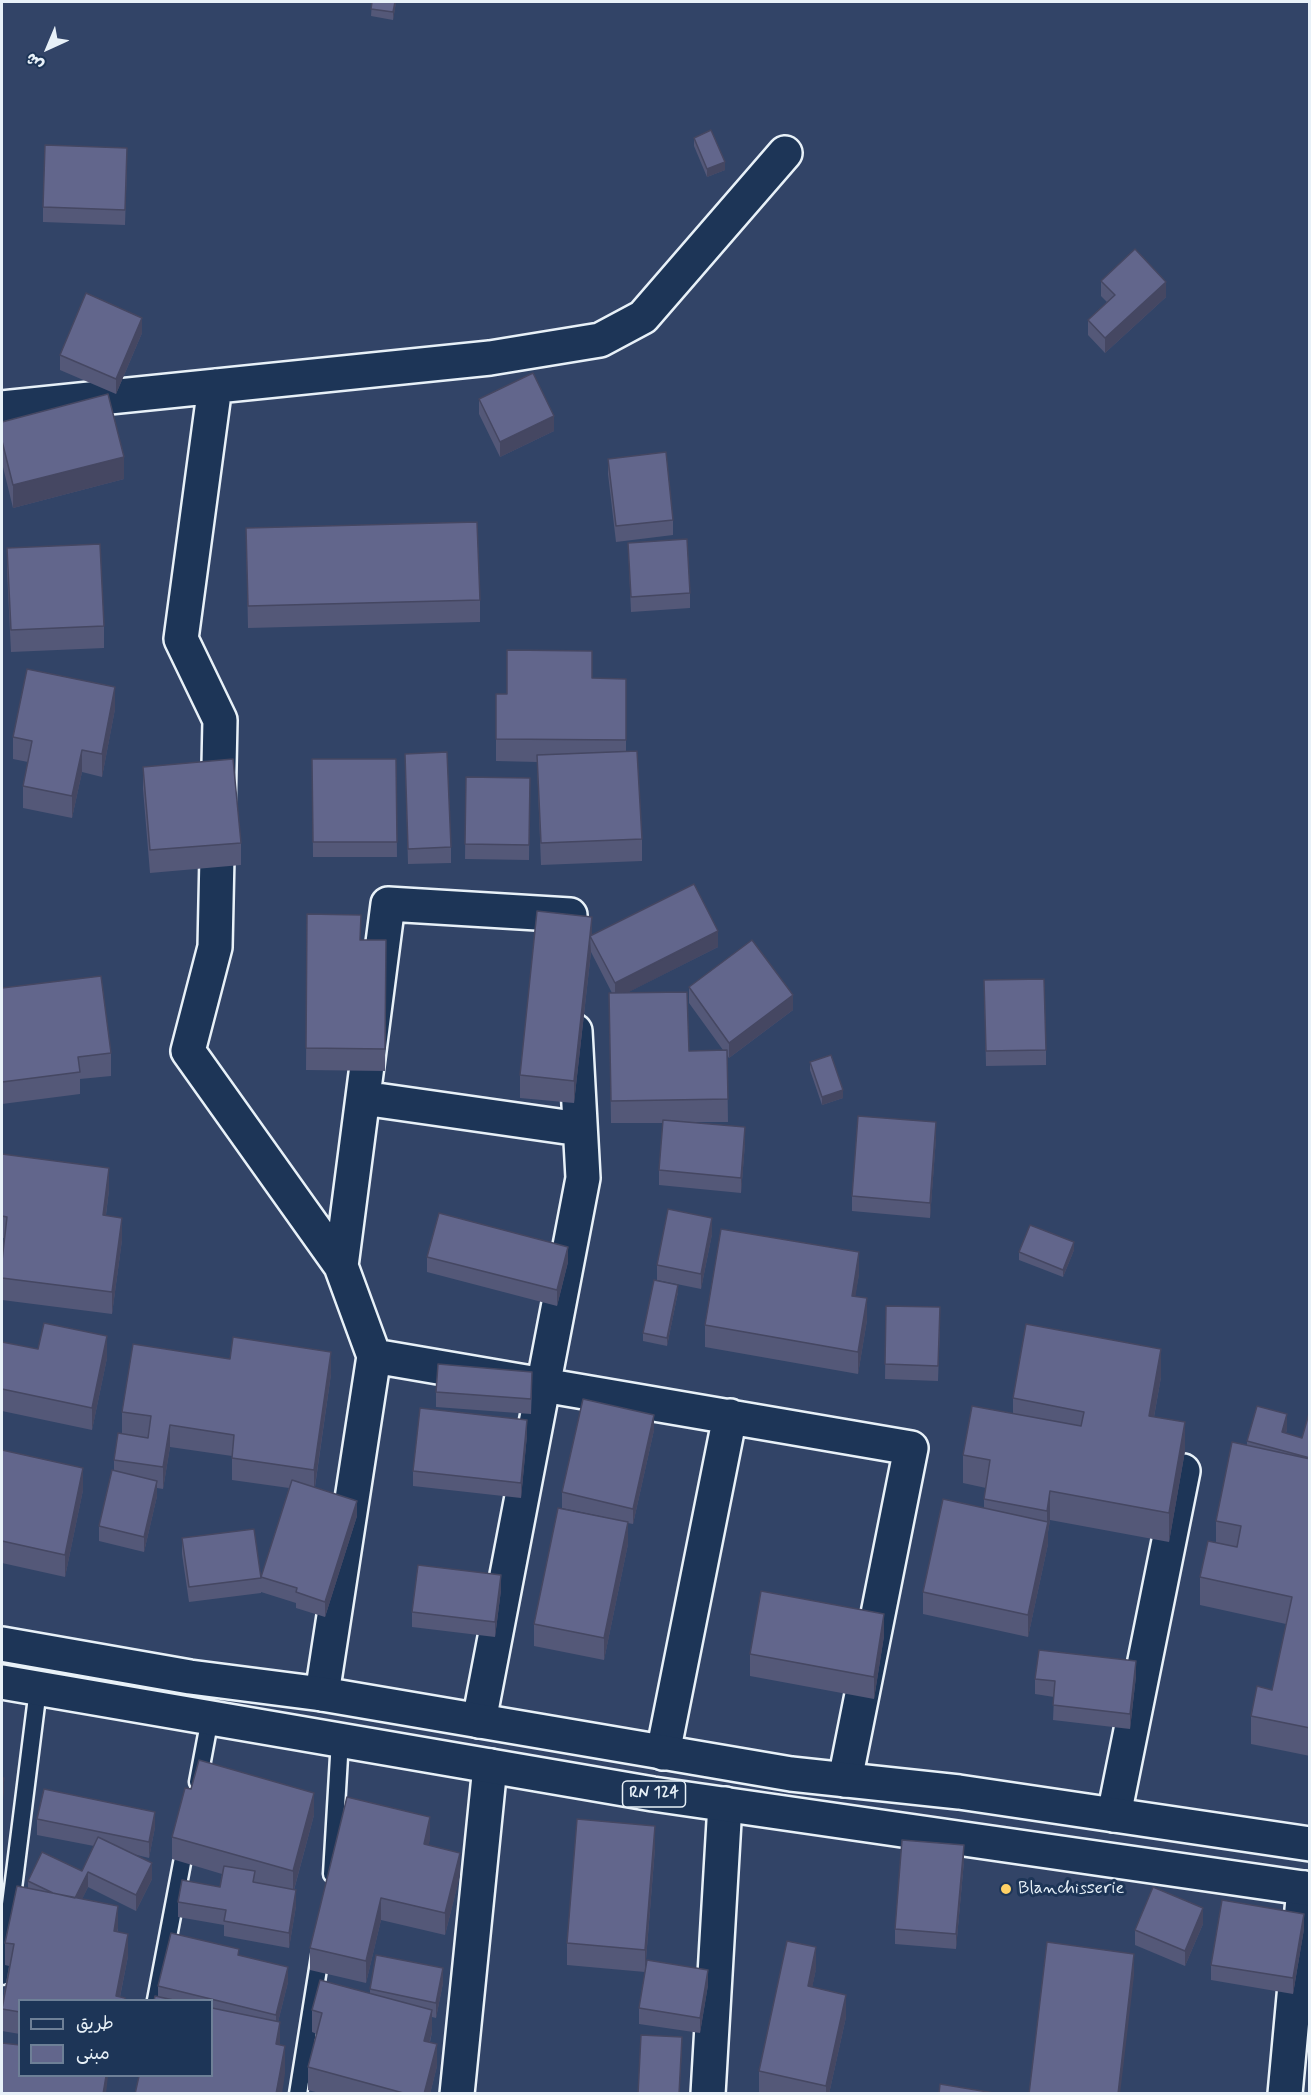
<!DOCTYPE html>
<html>
<head>
<meta charset="utf-8">
<style>
	body { margin:0 }
	#map { position:relative; width:1311px; height:2095px; overflow:hidden; background:#324467; font-family:Mynerve,"Playpen Sans Arabic",sans-serif }
	canvas { display:block }
	.frame { position:absolute; inset:0; border:3px solid #e8f1f8; pointer-events:none }
	.legend { position:absolute; left:18px; top:1999px; width:195px; height:78px; box-sizing:border-box; background:#1d3557; border:2px solid #6e8097; margin:0; padding:8px 10px; list-style:none; font-size:18px; color:#e8f1f8 }
	.legend li { display:flex; align-items:center; gap:12px; height:30px }
	.legend b { width:30px; border:2px solid #6e8097 }
	.north { position:absolute; left:18px; top:18px; width:60px; height:60px; -webkit-text-stroke:4px #1d3557; paint-order:stroke; rotate:224deg; font-size:16px; font-weight:700; line-height:24px; text-align:center; color:#e8f1f8 }
	.north::after { content:''; display:block; margin:auto; width:21px; height:27px; background:#e8f1f8; clip-path:polygon(50% 0,100% 100%,50% 72%,0 100%) }
</style>
</head>
<body>
<div id="map">
<canvas width="1311" height="2095"></canvas>
<div class="frame"></div>
<ul class="legend">
<li><b style="height:8px;background:#1d3557"></b>طريق</li>
<li><b style="height:16px;background:#62668c"></b>مبنى</li>
</ul>
<div class="north">ش</div>
</div>
<script>
const c = document.querySelector('canvas').getContext('2d');
c.lineJoin = 'round';
function toPath(rows) {
  const path = new Path2D();
  for (const r of rows) {
    path.moveTo(r[0], r[1]);
    for (let i = 2; i < r.length; i += 2) path.lineTo(r[i], r[i + 1]);
  }
  return path;
}
function trace(path, color, width, dash) {
  c.strokeStyle = color;
  c.lineWidth = width;
  c.lineCap = dash ? 'butt' : 'round';
  c.setLineDash(dash || []);
  c.stroke(path);
}
function fill(path, color) {
  c.fillStyle = color;
  c.fill(path, 'evenodd');
}
function label(font, color, halo, rows, align = 'center') {
  c.font = font + ' Mynerve,sans-serif';
  c.lineWidth = 6;
  c.setLineDash([]);
  c.textBaseline = 'middle';
  c.strokeStyle = halo;
  c.fillStyle = color;
  for (const [text, x, y, turn = 0] of rows) {
    c.save();
    c.translate(x, y);
    c.rotate((+turn || 0) * Math.PI / 180);
    c.textAlign = isNaN(turn) ? turn : align;
    if (halo) c.strokeText(text, 0, 0);
    c.fillText(text, 0, 0);
    c.restore();
  }
}
const lane = toPath([
	[198,1782,210,1718],
	[332,1874,340,1740],
	[2,1976,38,1689],
	[156,2000,186,1842],
	[298,2094,321,1950]
]);
const street = toPath([
	[215,386,181,639,220,720,215,947,188,1051,341,1266],
	[2,408,490,358,600,340,643,317,785,153],
	[363,1098,580,1129],
	[374,1356,911,1448,845,1780],
	[322,1694,374,1356,341,1266,388,904,570,915,570,929],
	[479,1721,583,1178,575,1031],
	[663,1753,730,1416],
	[1114,1815,1183,1471],
	[457,2094,490,1766],
	[708,2094,725,1804],
	[1285,2094,1304,1888]
]);
const primary = toPath([
	[2,1644,190,1677,322,1694,791,1774,959,1792,1310,1844],
	[2,1682,653,1794,1310,1889]
]);
trace(lane, '#e8f1f8', 21);
trace(street, '#e8f1f8', 38);
trace(primary, '#e8f1f8', 38);
trace(lane, '#1d3557', 16);
trace(street, '#1d3557', 33);
trace(primary, '#1d3557', 33);
fill(toPath([
	[372,2,396,2,393,20,371,16],
	[694,138,725,170,707,177,694,146],
	[127,163,125,225,43,222,43,207],
	[1101,281,1166,297,1105,353,1088,335,1088,320,1107,302,1101,296],
	[142,333,116,394,60,370,60,355],
	[479,399,554,431,500,457,479,414],
	[2,422,124,479,13,508,2,463],
	[608,459,673,520,673,535,616,542,608,474],
	[246,528,480,600,480,622,248,628],
	[628,543,690,593,690,608,631,612],
	[7,548,104,626,104,648,11,652,7,570],
	[592,678,626,679,626,751,642,839,642,861,541,865,537,762,496,761,496,694,507,694],
	[115,709,102,777,82,772,72,818,23,808,23,786,28,762,13,759,13,737],
	[405,754,451,847,451,863,408,864],
	[312,759,396,759,397,857,313,857],
	[143,767,241,843,241,865,150,873,143,789],
	[466,777,530,778,529,860,465,859],
	[537,911,592,935,718,947,626,993,689,1051,723,1050,689,1003,689,987,793,1010,729,1058,727,1055,728,1122,690,1122,745,1143,741,1193,659,1185,659,1170,663,1123,611,1123,609,993,612,993,591,952,574,1103,520,1098,520,1075],
	[307,914,361,940,386,940,385,1071,306,1070],
	[984,980,1046,1050,1046,1065,986,1066],
	[2,988,111,1053,111,1076,80,1079,80,1094,2,1104],
	[810,1062,843,1098,822,1105,810,1070],
	[936,1138,930,1218,852,1211,852,1196],
	[2,1154,109,1190,106,1215,122,1240,112,1314,2,1300,2,1261,4,1238,2,1238],
	[712,1234,701,1289,657,1280,657,1265],
	[1074,1250,1063,1277,1019,1260,1019,1252],
	[427,1257,568,1262,557,1306,427,1272],
	[859,1274,855,1296,867,1320,858,1374,705,1347,705,1325],
	[678,1292,667,1346,643,1341,643,1333],
	[886,1306,940,1323,938,1381,885,1379],
	[2,1342,38,1349,107,1358,92,1430,2,1411],
	[331,1374,315,1487,357,1516,325,1617,296,1608,296,1603,261,1592,261,1577,289,1488,232,1480,232,1456,170,1447,163,1489,157,1488,157,1496,144,1552,99,1541,99,1526,114,1470,114,1460,122,1434,122,1412],
	[1161,1377,1154,1417,1185,1451,1169,1542,1050,1520,1048,1532,1048,1544,1028,1637,923,1614,923,1592,984,1508,984,1499,986,1488,963,1483,963,1455,1013,1414,1013,1398],
	[532,1387,531,1414,436,1407,436,1392],
	[1310,1410,1310,1756,1251,1744,1251,1716,1272,1690,1286,1624,1200,1605,1200,1577,1216,1543,1216,1521,1247,1446,1247,1441,1287,1429,1286,1433,1302,1438],
	[654,1430,633,1524,628,1523,628,1544,604,1660,534,1646,534,1624,604,1517,562,1508,562,1492],
	[527,1435,521,1498,413,1486,413,1471],
	[2,1450,83,1490,65,1577,2,1563],
	[182,1538,261,1578,261,1593,189,1602,182,1554],
	[501,1590,495,1637,412,1627,412,1612],
	[884,1636,874,1699,750,1676,750,1654],
	[1136,1676,1130,1729,1053,1720,1054,1697,1035,1694,1035,1679],
	[314,1815,294,1890,296,1906,289,1948,224,1936,224,1925,178,1917,178,1902,220,1887,222,1874,172,1859,172,1837],
	[37,1819,155,1827,149,1858,133,1854,152,1879,136,1911,88,1887,82,1899,118,1928,118,1932,128,1956,120,1997,125,2001,20,2001,20,2034,2,2031,2,2005,9,1966,5,1965,5,1943,28,1888,28,1881,82,1871,94,1846,37,1835],
	[430,1839,428,1845,460,1875,445,1935,381,1920,366,1983,310,1970,310,1948],
	[655,1848,645,1972,567,1965,567,1943],
	[964,1861,956,1949,895,1944,895,1929],
	[1203,1924,1185,1966,1135,1945,1135,1930],
	[1304,1929,1293,1994,1211,1980,1211,1965],
	[239,1955,288,1982,278,2022,280,2045,285,2074,212,2076,212,2001,154,2001,158,1996,158,1986],
	[816,1969,812,1987,846,2017,829,2094,759,2093,759,2071],
	[443,1983,436,2018,432,2017,432,2032,430,2042,437,2066,430,2094,323,2094,308,2090,308,2067,317,2034,312,2032,312,2010,370,1993,370,1989],
	[708,1985,700,2033,639,2024,639,2008]
]), '#545878');
fill(toPath([
	[395,2,396,2,393,20,393,12],
	[725,162,725,170,707,177,707,169],
	[1166,282,1166,297,1105,353,1105,338],
	[142,318,142,333,116,394,116,379],
	[554,416,554,431,500,457,500,442],
	[124,457,124,479,13,508,13,485],
	[115,687,115,709,102,777,102,754],
	[82,750,82,772,72,818,72,796],
	[592,917,592,939,590,936,591,952,574,1103,574,1081],
	[718,931,718,947,615,999,615,983],
	[793,995,793,1010,729,1058,729,1043],
	[843,1090,843,1098,822,1105,822,1097],
	[936,1122,936,1138,930,1218,930,1203],
	[745,1127,745,1143,741,1193,741,1178],
	[109,1168,109,1190,103,1237,103,1215],
	[122,1218,122,1240,112,1314,112,1292],
	[712,1218,712,1234,701,1289,701,1274],
	[1074,1242,1074,1250,1063,1277,1063,1270],
	[568,1247,568,1262,557,1306,557,1290],
	[859,1252,859,1274,852,1318,852,1296],
	[678,1285,678,1292,667,1346,667,1338],
	[867,1298,867,1320,858,1374,858,1352],
	[107,1336,107,1358,92,1430,92,1408],
	[1161,1349,1161,1377,1149,1444,1149,1416],
	[331,1352,331,1374,314,1492,314,1470],
	[1287,1414,1287,1429,1282,1447,1282,1432],
	[654,1415,654,1430,633,1524,633,1509],
	[527,1420,527,1435,521,1498,521,1483],
	[1185,1422,1185,1451,1169,1542,1169,1513],
	[170,1425,170,1447,163,1489,163,1467],
	[83,1468,83,1490,65,1577,65,1555],
	[157,1481,157,1496,144,1552,144,1537],
	[1050,1491,1050,1520,1048,1532,1048,1544,1028,1637,1028,1615,1047,1528,1047,1511],
	[357,1501,357,1516,325,1617,325,1602],
	[628,1522,628,1544,604,1660,604,1638],
	[501,1575,501,1590,495,1637,495,1622],
	[884,1614,884,1636,874,1699,874,1677],
	[1136,1661,1136,1676,1130,1729,1130,1714],
	[4,1778,4,1793,2,1806,2,1790],
	[314,1793,314,1815,293,1893,293,1871],
	[155,1812,155,1827,149,1858,149,1842],
	[430,1817,430,1839,424,1866,424,1844],
	[655,1826,655,1848,645,1972,645,1950],
	[964,1845,964,1861,956,1949,956,1934],
	[460,1853,460,1875,445,1935,445,1913],
	[152,1863,152,1879,136,1911,136,1895],
	[88,1872,88,1887,73,1918,73,1903],
	[296,1890,296,1906,289,1948,289,1933],
	[381,1898,381,1920,366,1983,366,1961],
	[118,1906,118,1928,114,1953,114,1931],
	[1203,1908,1203,1924,1185,1966,1185,1951],
	[1304,1914,1304,1929,1293,1994,1293,1978],
	[128,1934,128,1956,119,2001,116,1996],
	[816,1947,816,1969,808,2008,808,1986],
	[1134,1954,1134,1976,1120,2094,1118,2094],
	[288,1967,288,1982,276,2030,276,2015],
	[443,1968,443,1983,436,2018,436,2003],
	[708,1970,708,1985,700,2033,700,2018],
	[846,1995,846,2017,829,2094,826,2094,826,2086],
	[432,2010,432,2032,424,2063,424,2041],
	[280,2022,280,2050,276,2044],
	[682,2037,682,2052,679,2094],
	[437,2044,437,2066,430,2094,424,2094],
	[285,2046,285,2074,282,2094,276,2094],
	[106,2076,108,2076,106,2094,103,2094]
]), '#454762');
const building = toPath([
	[372,2,395,2,393,12,371,9,372,2],
	[711,130,725,162,707,169,694,138,711,130],
	[45,145,127,148,125,210,43,207,45,145],
	[1135,249,1166,282,1105,338,1088,320,1115,295,1101,281,1135,249],
	[86,293,142,318,116,379,60,355,86,293],
	[533,373,554,416,500,442,479,399,533,373],
	[108,394,124,457,13,485,2,441,2,422,108,394],
	[666,452,673,520,616,526,608,459,666,452],
	[477,522,480,600,248,606,246,528,477,522],
	[687,539,690,593,631,597,628,543,687,539],
	[100,544,104,626,11,630,7,548,100,544],
	[507,650,592,651,592,678,626,679,626,740,496,739,496,694,507,694,507,650],
	[27,669,115,687,102,754,82,750,72,796,23,786,32,741,13,737,27,669],
	[637,751,642,839,541,843,537,755,637,751],
	[447,752,451,847,408,849,405,754,447,752],
	[233,759,241,843,150,850,143,767,233,759],
	[312,759,396,759,397,842,313,842,312,759],
	[466,777,530,778,529,845,465,844,466,777],
	[694,884,718,931,615,983,590,936,694,884],
	[537,911,592,917,574,1081,520,1075,537,911],
	[307,914,361,915,360,940,386,940,385,1049,306,1048,307,914],
	[752,940,793,995,729,1043,689,987,752,940],
	[101,976,111,1053,78,1057,80,1072,2,1082,2,988,101,976],
	[1044,979,1046,1050,986,1051,984,980,1044,979],
	[687,992,689,1051,727,1050,728,1099,611,1101,609,993,687,992],
	[831,1055,843,1090,822,1097,810,1062,831,1055],
	[858,1116,936,1122,930,1203,852,1196,858,1116],
	[663,1120,745,1127,741,1178,659,1170,663,1120],
	[2,1154,109,1168,103,1215,122,1218,112,1292,2,1278,2,1261,7,1217,2,1216,2,1154],
	[668,1209,712,1218,701,1274,657,1265,668,1209],
	[439,1213,568,1247,557,1290,427,1257,439,1213],
	[1030,1225,1074,1242,1063,1270,1019,1252,1030,1225],
	[721,1229,859,1252,852,1296,867,1298,858,1352,705,1325,721,1229],
	[654,1280,678,1285,667,1338,643,1333,654,1280],
	[886,1306,940,1307,938,1366,885,1364,886,1306],
	[44,1323,107,1336,92,1408,2,1389,2,1342,38,1349,44,1323],
	[1026,1324,1161,1349,1149,1416,1185,1422,1169,1513,1050,1491,1047,1511,984,1499,990,1460,963,1455,972,1406,1081,1426,1084,1412,1013,1398,1026,1324],
	[233,1337,331,1352,314,1470,232,1458,234,1435,170,1425,163,1467,114,1460,118,1433,148,1438,151,1416,122,1412,133,1344,230,1359,233,1337],
	[438,1364,532,1372,531,1399,436,1392,438,1364],
	[583,1399,654,1415,633,1509,562,1492,583,1399],
	[1257,1406,1287,1414,1282,1432,1302,1438,1310,1410,1310,1458,1247,1441,1257,1406],
	[420,1408,527,1420,521,1483,413,1471,420,1408],
	[1232,1442,1310,1459,1310,1728,1251,1716,1257,1686,1272,1690,1292,1597,1200,1577,1208,1541,1237,1547,1241,1526,1216,1521,1232,1442],
	[2,1450,83,1468,65,1555,2,1541,2,1450],
	[112,1470,157,1481,144,1537,99,1526,112,1470],
	[292,1480,357,1501,325,1602,296,1592,297,1588,261,1577,292,1480],
	[943,1499,1048,1522,1028,1615,923,1592,943,1499],
	[558,1508,628,1522,604,1638,534,1624,558,1508],
	[254,1529,261,1578,189,1587,182,1538,254,1529],
	[418,1565,501,1575,495,1622,412,1612,418,1565],
	[761,1591,884,1614,874,1677,750,1654,761,1591],
	[1039,1650,1136,1661,1130,1714,1053,1705,1055,1681,1035,1679,1039,1650],
	[199,1760,314,1793,293,1871,172,1837,185,1788,191,1789,199,1760],
	[2,1778,4,1778,2,1790,2,1778],
	[44,1789,155,1812,149,1842,37,1819,44,1789],
	[347,1797,430,1817,424,1844,460,1853,445,1913,381,1898,366,1961,310,1948,347,1797],
	[577,1819,655,1826,645,1950,567,1943,577,1819],
	[98,1837,152,1863,136,1895,88,1872,75,1898,53,1893,28,1881,42,1852,82,1871,98,1837],
	[902,1840,964,1845,956,1934,895,1929,902,1840],
	[224,1866,255,1871,253,1882,296,1890,289,1933,224,1921,226,1910,178,1902,182,1880,220,1887,224,1866],
	[17,1886,118,1906,114,1931,128,1934,116,1996,125,1998,125,2001,20,2001,20,2012,2,2009,14,1944,5,1943,17,1886],
	[1153,1887,1203,1908,1185,1951,1135,1930,1153,1887],
	[1222,1900,1304,1914,1293,1978,1211,1965,1222,1900],
	[171,1933,239,1949,238,1955,288,1967,276,2015,158,1986,171,1933],
	[787,1941,816,1947,808,1986,846,1995,826,2086,759,2071,787,1941],
	[1047,1942,1134,1954,1118,2094,1029,2094,1047,1942],
	[376,1955,443,1968,436,2003,370,1989,376,1955],
	[647,1960,708,1970,700,2018,639,2008,647,1960],
	[320,1980,432,2010,424,2041,437,2044,424,2094,407,2094,308,2067,322,2013,312,2010,320,1980],
	[155,1996,178,2001,154,2001,155,1996],
	[212,2008,280,2022,276,2044,285,2046,276,2094,135,2094,139,2076,212,2076,212,2008],
	[641,2035,682,2037,679,2094,638,2094,641,2035],
	[2,2043,20,2045,20,2076,106,2076,103,2094,2,2094,2,2043],
	[940,2084,1000,2094,939,2094,940,2084]
]);
fill(building, '#62668c');
trace(building, '#454762', 1.5);
for (const [x, y, r, color] of [
	[1006,1889,6,"#ffd166"]
]) {
  const dot = new Path2D();
  dot.arc(x, y, r, 0, 2 * Math.PI);
  c.fillStyle = color;
  c.fill(dot);
  trace(dot, '#1d3557', 2);
}
for (const [x, y, w] of [
	[654,1794,63]
]) {
  const box = new Path2D();
  box.roundRect(x - w / 2, y - 13, w, 26, 4.5);
  c.fillStyle = '#1d3557';
  c.fill(box);
  trace(box, '#e8f1f8', 1.5);
}
label('bold 16px', '#e8f1f8', null, [
	["RN 124",654,1794]
]);
label('18px', '#e8f1f8', '#1d3557', [
	["Blanchisserie",1018,1889]
], 'left');
</script>
</body>
</html>
